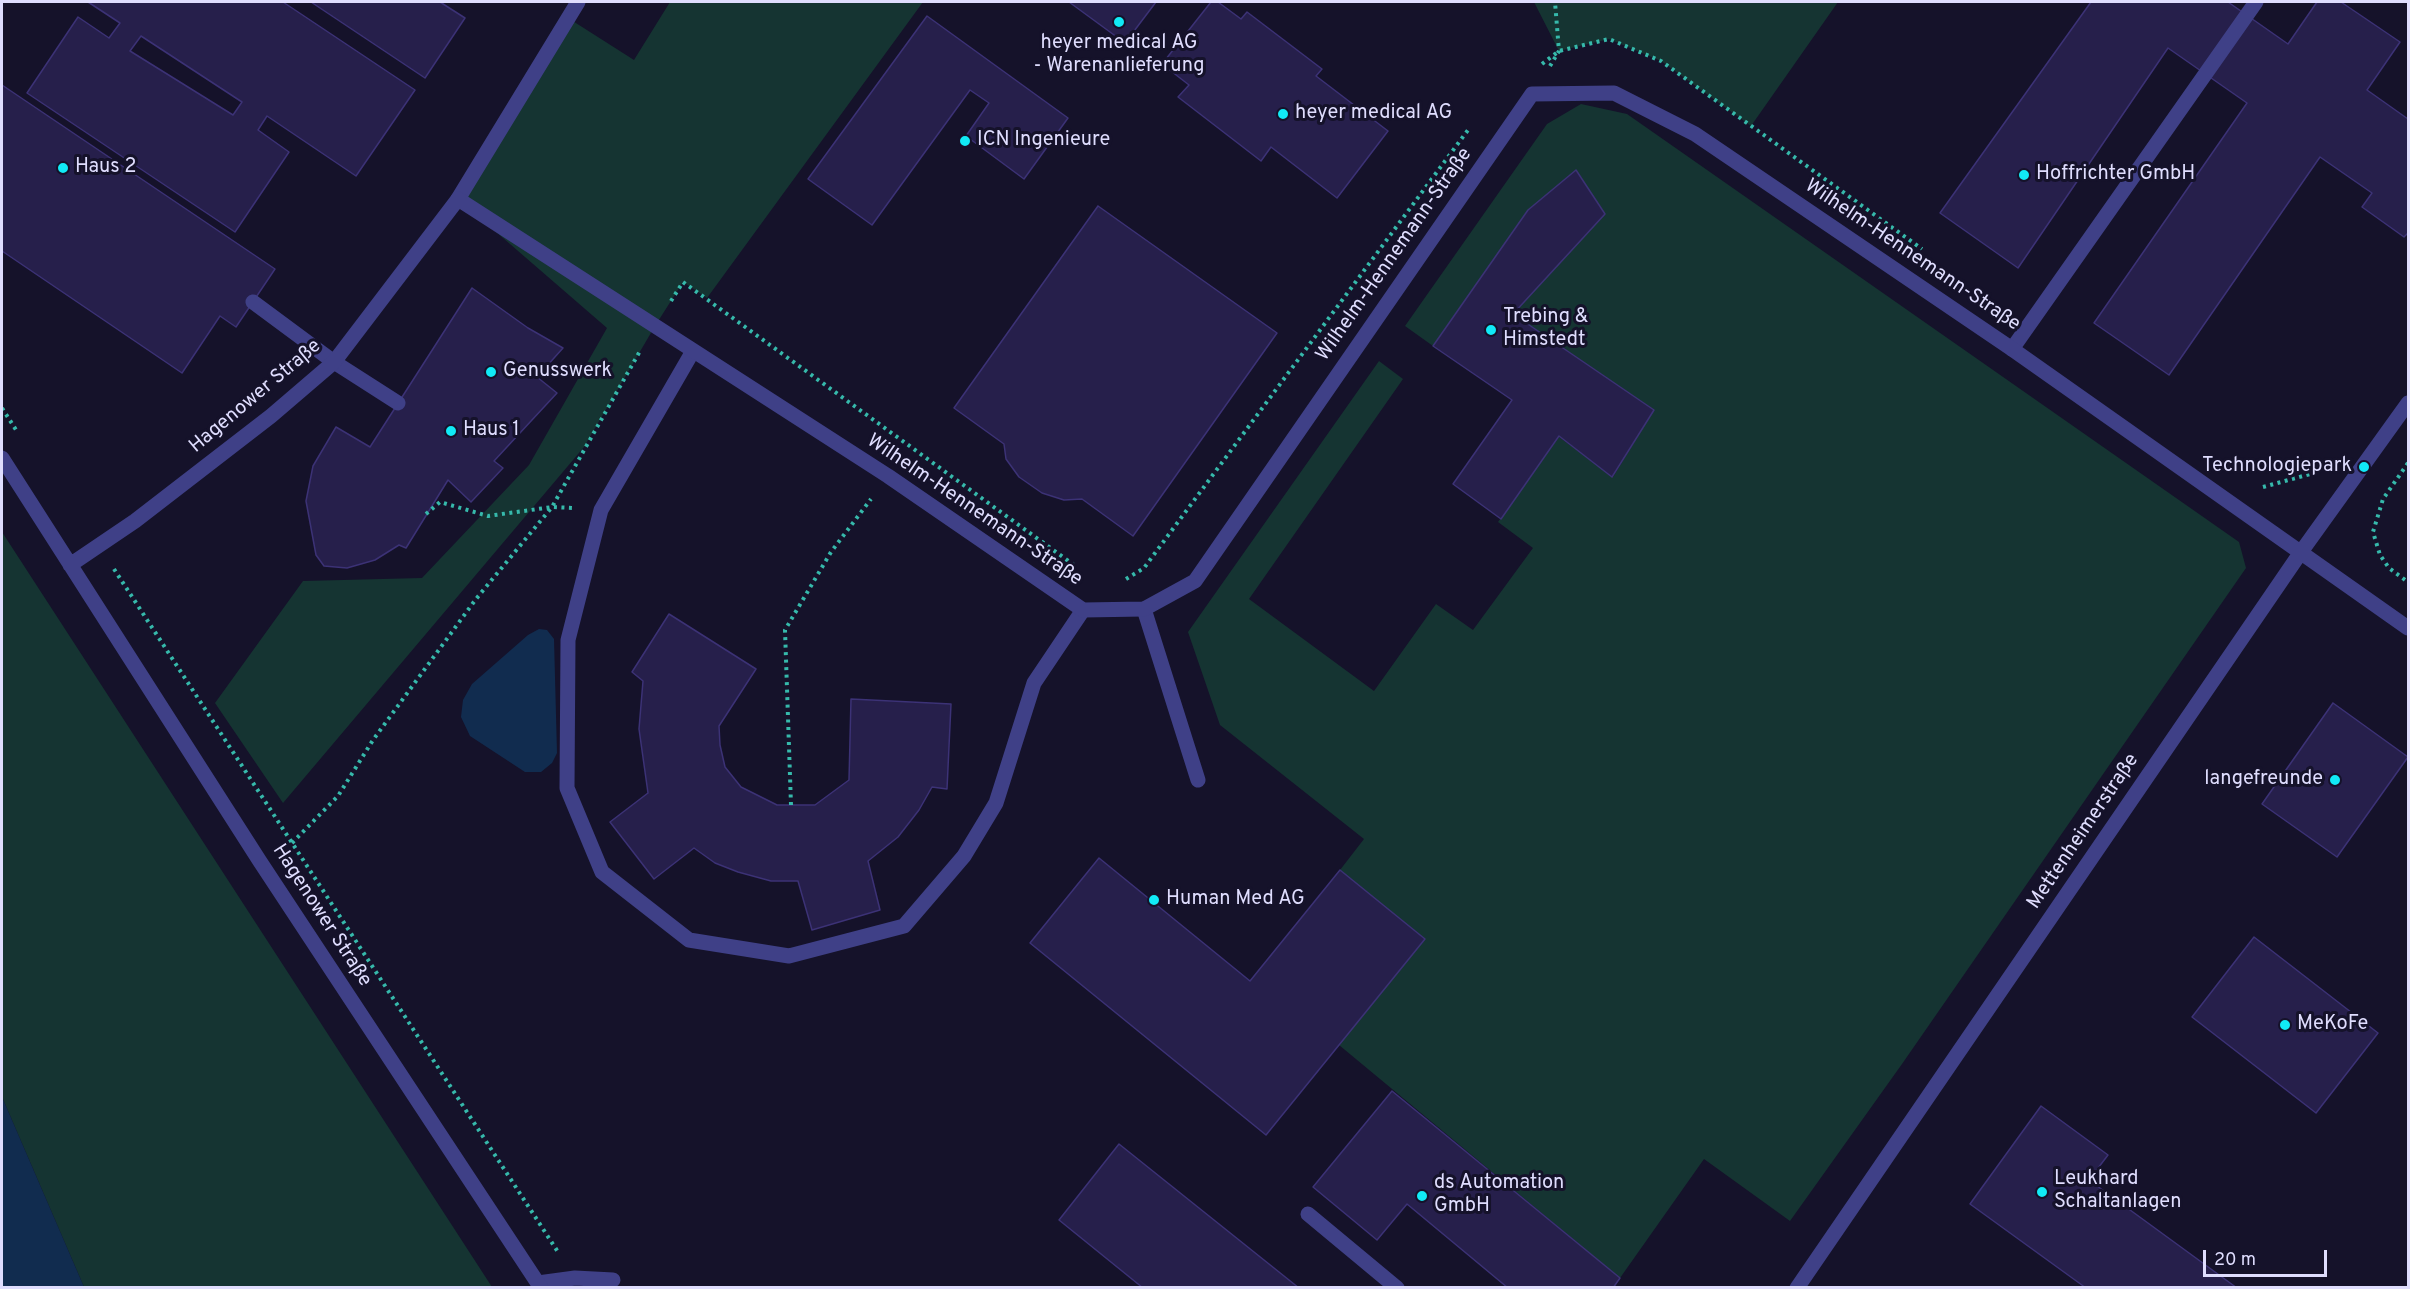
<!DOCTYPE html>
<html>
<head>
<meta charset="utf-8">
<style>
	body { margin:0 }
	#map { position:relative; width:2410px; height:1289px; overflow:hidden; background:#15122a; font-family:Overpass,sans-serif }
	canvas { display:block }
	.frame { position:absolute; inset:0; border:3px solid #dfddfe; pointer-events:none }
	.scale { position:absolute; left:2203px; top:1250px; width:124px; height:27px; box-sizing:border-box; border:3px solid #dfddfe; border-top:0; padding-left:8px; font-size:18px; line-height:21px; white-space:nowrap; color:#dfddfe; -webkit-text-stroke:4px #15122a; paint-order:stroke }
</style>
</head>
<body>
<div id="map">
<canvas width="2410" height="1289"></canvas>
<div class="frame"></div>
<div class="scale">20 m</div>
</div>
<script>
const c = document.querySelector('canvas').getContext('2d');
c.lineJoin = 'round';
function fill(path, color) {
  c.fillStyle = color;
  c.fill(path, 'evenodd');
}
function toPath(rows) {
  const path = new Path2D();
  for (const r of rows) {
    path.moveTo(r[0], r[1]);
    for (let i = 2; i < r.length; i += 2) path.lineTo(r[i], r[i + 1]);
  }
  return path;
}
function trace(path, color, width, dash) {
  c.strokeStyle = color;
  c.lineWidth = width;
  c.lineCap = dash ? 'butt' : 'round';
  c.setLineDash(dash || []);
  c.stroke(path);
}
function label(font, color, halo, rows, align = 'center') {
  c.font = font + ' Overpass,sans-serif';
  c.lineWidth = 6;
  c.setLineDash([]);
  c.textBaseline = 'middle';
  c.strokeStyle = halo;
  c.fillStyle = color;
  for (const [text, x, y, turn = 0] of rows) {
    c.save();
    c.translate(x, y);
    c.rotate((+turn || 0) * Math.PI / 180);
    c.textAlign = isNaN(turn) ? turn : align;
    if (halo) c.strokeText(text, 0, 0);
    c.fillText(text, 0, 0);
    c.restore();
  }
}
fill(toPath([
	[670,2,923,2,707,298,683,282,655,326,584,447,283,803,215,703,303,581,422,578,529,465,607,328,458,199,568,18,634,60],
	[1534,2,1838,2,1751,126,1661,61,1609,39,1559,51],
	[1581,104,1627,114,2239,542,2246,568,1902,1064,1790,1221,1704,1159,1620,1278,1339,1045,1425,939,1340,870,1364,839,1220,725,1188,632,1379,361,1403,379,1249,599,1374,691,1436,604,1473,630,1533,548,1498,522,1559,437,1613,477,1654,410,1513,314,1605,214,1576,170,1528,210,1433,346,1405,326,1547,124],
	[2,532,492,1287,84,1287,2,1097]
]), '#153432');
fill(toPath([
	[539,629,547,630,554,639,557,753,552,763,541,772,525,772,470,736,461,717,463,700,472,684,528,635],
	[2,1097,84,1287,2,1287]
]), '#112c4f');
const building = toPath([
	[88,2,283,2,415,90,356,176,267,116,258,130,289,152,235,232,27,93,78,17,109,38,120,23,88,2],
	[141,36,242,102,233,115,130,51,141,36],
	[311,2,440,2,465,18,425,78,311,2],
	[1069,2,1156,2,1125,43,1069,2],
	[1211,2,1218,2,1241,19,1247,12,1322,69,1316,76,1388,131,1337,198,1271,147,1261,161,1178,97,1189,85,1162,64,1211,2],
	[2091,2,2228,2,2288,44,2317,2,2341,2,2400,42,2367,90,2408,119,2408,233,2404,237,2362,207,2372,193,2320,157,2169,375,2094,323,2247,103,2168,48,2018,268,1940,213,2091,2],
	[927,16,1068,118,1024,179,966,136,989,103,970,90,872,225,808,179,927,16],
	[2,85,275,269,236,327,220,316,182,373,2,251,2,85],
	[1576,170,1605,214,1513,314,1654,410,1612,477,1559,436,1501,519,1453,484,1512,400,1433,346,1528,210,1576,170],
	[1098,206,1277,333,1133,536,1082,499,1064,500,1042,493,1019,477,1006,459,1004,444,954,408,1098,206],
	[472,288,528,328,563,348,537,377,557,393,494,461,503,468,471,502,448,480,406,548,399,545,375,560,347,568,324,566,316,555,306,501,313,466,336,427,370,447,472,288],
	[669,614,756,669,719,726,720,745,725,767,741,787,777,805,815,805,849,780,851,699,951,704,947,789,932,787,919,810,898,837,868,861,880,910,812,930,798,881,771,881,738,872,715,863,694,848,654,879,610,822,648,793,639,729,643,681,632,672,669,614],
	[2333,703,2408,757,2337,857,2262,804,2333,703],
	[1099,858,1250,981,1340,870,1425,939,1266,1135,1030,943,1099,858],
	[2254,937,2378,1033,2316,1113,2192,1017,2254,937],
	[1392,1091,1620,1278,1613,1288,1508,1288,1407,1204,1377,1240,1313,1187,1392,1091],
	[2041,1106,2108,1155,2089,1180,2237,1288,2086,1288,1970,1204,2041,1106],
	[1119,1144,1299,1288,1143,1288,1059,1220,1119,1144]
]);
fill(building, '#261f4b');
trace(building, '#3c3276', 1.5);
trace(toPath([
	[1542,64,1559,51,1609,39,1661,61,1922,249],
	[1550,66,1559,51,1555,2],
	[671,301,683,282,1074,565],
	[2,408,18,433],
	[2408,463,2383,499,2373,532,2380,555,2389,568,2408,582],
	[2263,487,2314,473],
	[426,514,440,502,488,516,552,507,573,508],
	[114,569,558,1252],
	[1126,579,1144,568,1468,130],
	[791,805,785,630,831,552,871,499],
	[292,843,338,796,373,740,476,599,552,507,640,351]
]), '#36b9ab', 4, [3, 4.5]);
trace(toPath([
	[458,199,578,2],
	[253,302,334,362,398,403],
	[2012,349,2256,2],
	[693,351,601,510,568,640,567,788,602,872,689,940,789,956,904,926,964,856,996,803,1034,683,1083,610],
	[1144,609,1198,780],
	[1308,1214,1397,1288],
	[538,1283,575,1278,613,1280]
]), '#3f4087', 15);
trace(toPath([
	[2,458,259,860,541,1288],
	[70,565,135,521,271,416,334,362,458,199,888,476,1083,610,1144,609,1195,581,1532,94,1614,93,1695,134,2012,349,2408,628],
	[1797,1288,2301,552,2408,403]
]), '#3f4087', 15);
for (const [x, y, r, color] of [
	[1119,22,6,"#11eaf6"],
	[1283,114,6,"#11eaf6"],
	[965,141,6,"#11eaf6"],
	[63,168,6,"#11eaf6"],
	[2024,175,6,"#11eaf6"],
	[1491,330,6,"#11eaf6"],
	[491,372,6,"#11eaf6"],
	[451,431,6,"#11eaf6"],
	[2364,467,6,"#11eaf6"],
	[2335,780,6,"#11eaf6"],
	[1154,900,6,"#11eaf6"],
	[2285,1025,6,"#11eaf6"],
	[2042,1192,6,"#11eaf6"],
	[1422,1196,6,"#11eaf6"]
]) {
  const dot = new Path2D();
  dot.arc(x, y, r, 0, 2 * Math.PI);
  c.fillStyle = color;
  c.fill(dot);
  trace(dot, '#15122a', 2);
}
label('20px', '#dfddfe', '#15122a', [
	["heyer medical AG",1119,44,"center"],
	["- Warenanlieferung",1119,67,"center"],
	["heyer medical AG",1295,114],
	["ICN Ingenieure",977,141],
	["Haus 2",75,168],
	["Hoffrichter GmbH",2036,175],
	["Trebing &",1503,318],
	["Himstedt",1503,341],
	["Genusswerk",503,372],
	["Haus 1",463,431],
	["Technologiepark",2352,467,"right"],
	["langefreunde",2323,780,"right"],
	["Human Med AG",1166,900],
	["MeKoFe",2297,1025],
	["Leukhard",2054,1180],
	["Schaltanlagen",2054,1203],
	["ds Automation",1434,1184],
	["GmbH",1434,1207]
], 'left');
label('20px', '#dfddfe', '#15122a', [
	["Wilhelm-Hennemann-Straße",1395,255,-55],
	["Wilhelm-Hennemann-Straße",1912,256,34],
	["Hagenower Straße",256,397,-40],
	["Wilhelm-Hennemann-Straße",974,511,34],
	["Mettenheimerstraße",2084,832,-56],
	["Hagenower Straße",321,916,57]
]);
</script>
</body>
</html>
